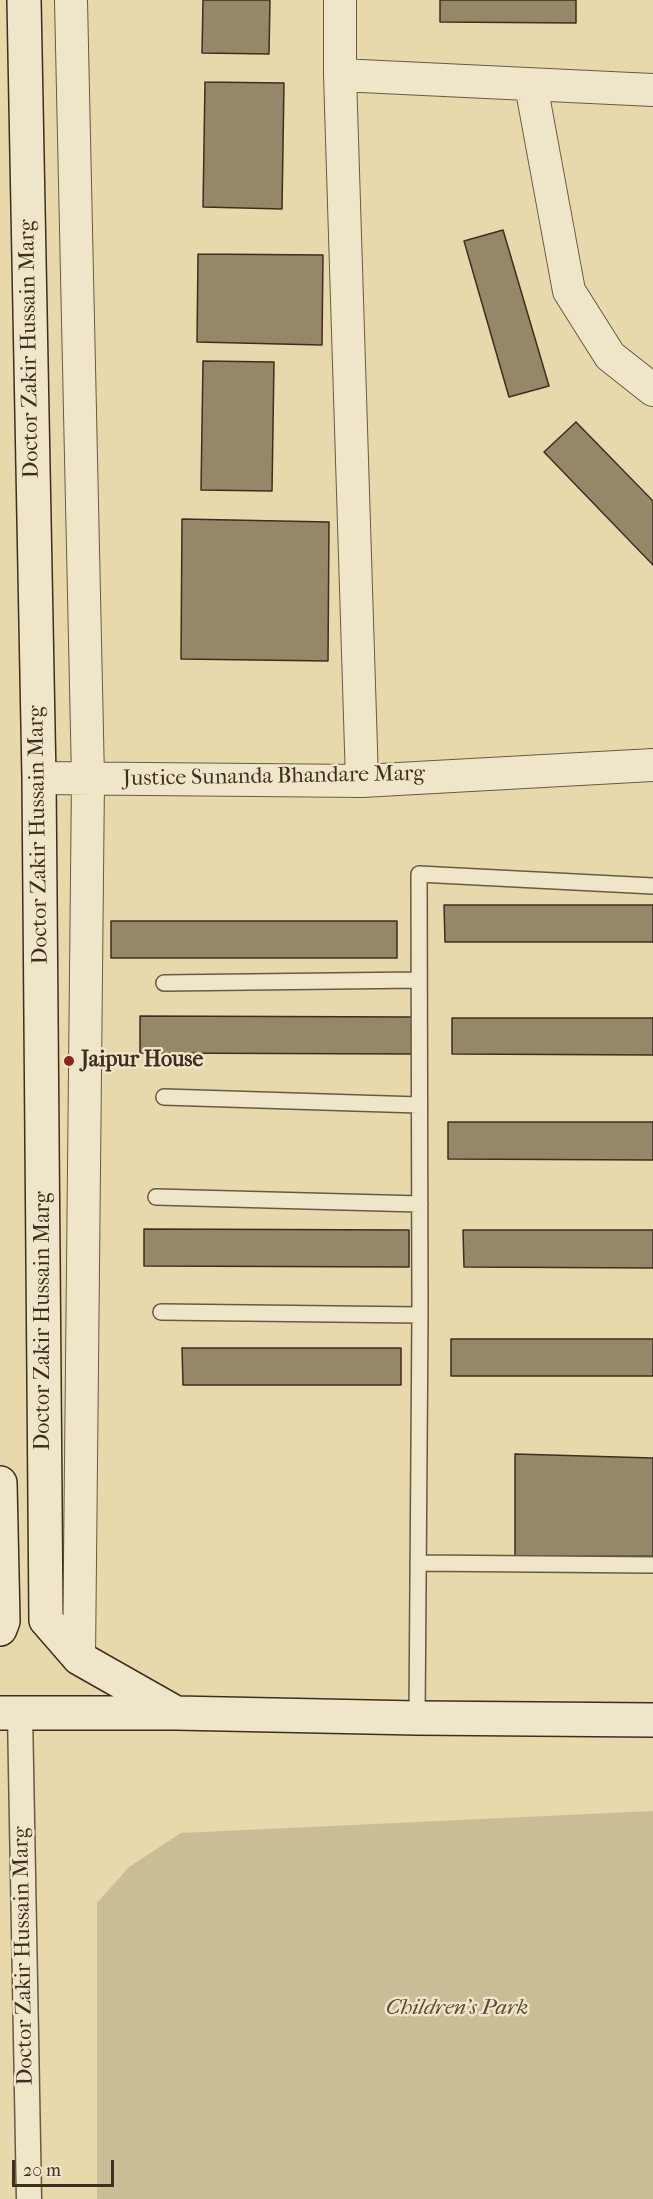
<!DOCTYPE html>
<html>
<head>
<meta charset="utf-8">
<style>
	body { margin:0 }
	#map { position:relative; width:653px; height:2199px; overflow:hidden; background:#e7d9ac; font-family:"IM FELL French Canon",serif }
	canvas { display:block }
	.scale { position:absolute; left:12px; top:2160px; width:102px; height:27px; box-sizing:border-box; border:3px solid #3f2e20; border-top:0; padding-left:8px; font-size:18px; line-height:21px; white-space:nowrap; color:#3f2e20; -webkit-text-stroke:4px #efe6c9; paint-order:stroke }
</style>
</head>
<body>
<div id="map">
<canvas width="653" height="2199"></canvas>
<div class="scale">20 m</div>
</div>
<script>
const c = document.querySelector('canvas').getContext('2d');
c.lineJoin = 'round';
function fill(path, color) {
  c.fillStyle = color;
  c.fill(path, 'evenodd');
}
function toPath(rows) {
  const path = new Path2D();
  for (const r of rows) {
    path.moveTo(r[0], r[1]);
    for (let i = 2; i < r.length; i += 2) path.lineTo(r[i], r[i + 1]);
  }
  return path;
}
function trace(path, color, width, dash) {
  c.strokeStyle = color;
  c.lineWidth = width;
  c.lineCap = dash ? 'butt' : 'round';
  c.setLineDash(dash || []);
  c.stroke(path);
}
function label(font, color, halo, rows, align = 'center') {
  c.font = font + ' "IM FELL French Canon",serif';
  c.lineWidth = 5;
  c.setLineDash([]);
  c.textBaseline = 'middle';
  c.strokeStyle = halo;
  c.fillStyle = color;
  for (const [text, x, y, turn = 0] of rows) {
    c.save();
    c.translate(x, y);
    c.rotate((+turn || 0) * Math.PI / 180);
    c.textAlign = isNaN(turn) ? turn : align;
    if (halo) c.strokeText(text, 0, 0);
    c.fillText(text, 0, 0);
    c.restore();
  }
}
fill(toPath([
	[653,1811,653,2199,97,2199,97,1903,129,1867,181,1833]
]), '#cabc94');
const building = toPath([
	[203,0,270,0,269,54,202,53,203,0],
	[440,0,576,0,576,23,440,22,440,0],
	[205,82,284,83,282,209,203,207,205,82],
	[503,230,549,386,509,397,464,241,503,230],
	[198,254,323,255,322,345,197,342,198,254],
	[203,361,274,362,272,491,201,490,203,361],
	[576,422,653,501,653,565,544,452,576,422],
	[182,519,329,522,328,661,181,659,182,519],
	[444,905,653,905,653,942,445,942,444,905],
	[111,921,397,921,397,958,111,958,111,921],
	[140,1016,413,1017,413,1054,140,1053,140,1016],
	[452,1018,653,1018,653,1055,452,1054,452,1018],
	[448,1122,653,1122,653,1160,448,1159,448,1122],
	[144,1229,409,1230,409,1267,144,1266,144,1229],
	[463,1230,653,1230,653,1268,464,1267,463,1230],
	[451,1339,653,1339,653,1376,451,1376,451,1339],
	[182,1348,401,1348,401,1385,183,1385,182,1348],
	[515,1454,653,1458,653,1556,515,1557,515,1454]
]);
fill(building, '#968769');
trace(building, '#3f2e20', 1.5);
const service = toPath([
	[164,983,419,980],
	[164,1097,419,1105],
	[156,1197,420,1204],
	[161,1312,420,1315],
	[418,1563,653,1565],
	[417,1718,420,1315,419,874,653,886]
]);
const pedestrian = toPath([
	[20,1713,29,2199]
]);
const minor = toPath([
	[71,0,88,778,79,1658],
	[340,0,340,75,362,781],
	[340,75,653,90],
	[531,85,569,291,610,356,653,390],
	[39,778,362,781,653,765]
]);
const secondary = toPath([
	[24,0,39,778,46,1620,79,1658,176,1713],
	[0,1483,3,1621,0,1629],
	[0,1713,176,1713,417,1718,653,1720]
]);
trace(service, '#695943', 18);
trace(pedestrian, '#695943', 27);
trace(minor, '#695943', 34);
trace(secondary, '#3f2e20', 36);
trace(service, '#efe6c9', 15);
trace(pedestrian, '#efe6c9', 24);
trace(minor, '#efe6c9', 32);
trace(secondary, '#efe6c9', 33);
for (const [x, y, r, color] of [
	[69,1061,6,"#8f2418"]
]) {
  const dot = new Path2D();
  dot.arc(x, y, r, 0, 2 * Math.PI);
  c.fillStyle = color;
  c.fill(dot);
  trace(dot, '#efe6c9', 2);
}
label('22px', '#3f2e20', '#efe6c9', [
	["Doctor Zakir Hussain Marg",30,349,-91],
	["Justice Sunanda Bhandare Marg",274,777,-1],
	["Doctor Zakir Hussain Marg",39,835,-91],
	["Doctor Zakir Hussain Marg",44,1321,-90],
	["Doctor Zakir Hussain Marg",24,1956,-91]
]);
label('bold 22px', '#3f2e20', '#efe6c9', [
	["Jaipur House",81,1061]
], 'left');
label('italic 22px', '#5b4a37', '#efe6c9', [
	["Children's Park",457,2009]
]);
</script>
</body>
</html>
